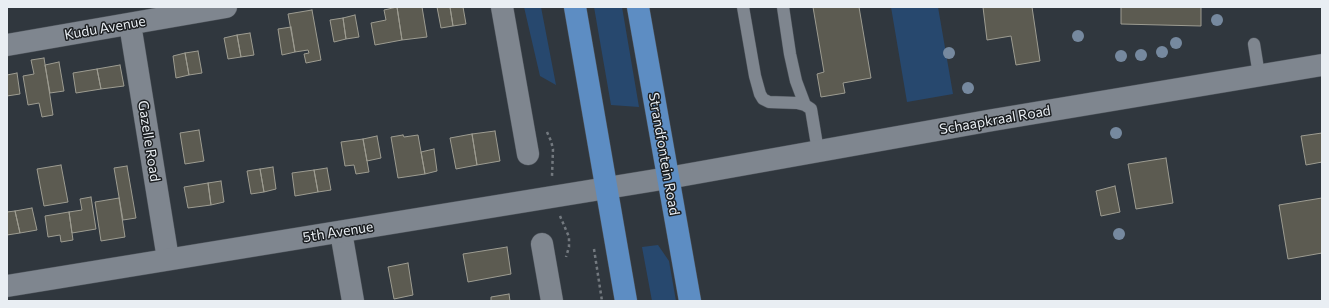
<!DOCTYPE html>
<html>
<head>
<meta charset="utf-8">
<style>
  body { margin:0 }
  #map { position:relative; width:1329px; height:308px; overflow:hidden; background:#30373e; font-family:Commissioner,sans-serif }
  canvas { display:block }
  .frame { position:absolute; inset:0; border:8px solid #e9eef3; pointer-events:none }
</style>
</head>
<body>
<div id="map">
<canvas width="1329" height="308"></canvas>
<div class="frame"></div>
</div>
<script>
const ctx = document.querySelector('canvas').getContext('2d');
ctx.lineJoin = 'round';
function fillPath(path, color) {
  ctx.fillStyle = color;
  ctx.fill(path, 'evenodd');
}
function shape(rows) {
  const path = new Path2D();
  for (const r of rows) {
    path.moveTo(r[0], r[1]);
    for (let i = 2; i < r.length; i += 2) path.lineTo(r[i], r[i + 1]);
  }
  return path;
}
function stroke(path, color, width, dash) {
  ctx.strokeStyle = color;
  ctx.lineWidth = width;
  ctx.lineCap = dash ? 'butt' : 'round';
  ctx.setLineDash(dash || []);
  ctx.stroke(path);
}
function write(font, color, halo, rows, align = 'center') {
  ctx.font = font + ' Commissioner,sans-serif';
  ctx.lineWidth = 3;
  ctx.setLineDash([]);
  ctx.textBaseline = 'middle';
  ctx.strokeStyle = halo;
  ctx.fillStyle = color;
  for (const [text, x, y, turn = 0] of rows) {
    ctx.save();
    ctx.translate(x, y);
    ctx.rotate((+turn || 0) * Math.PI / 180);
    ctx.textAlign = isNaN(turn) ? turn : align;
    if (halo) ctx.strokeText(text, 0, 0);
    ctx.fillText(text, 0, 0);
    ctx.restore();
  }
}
const green = shape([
  [524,7,541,7,556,85,540,76],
  [594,7,622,7,639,107,611,105],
  [891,7,938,7,953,94,907,102],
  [658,245,669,261,676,301,652,301,642,247]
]);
const building = shape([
  [397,7,422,7,427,37,402,40,397,7],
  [397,7,402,40,375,45,371,23,386,20,384,10,397,7],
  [437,7,450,7,453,26,441,28,437,7],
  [450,7,463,7,466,24,453,26,450,7],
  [813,7,859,7,871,78,843,83,845,93,821,97,817,74,824,72,813,7],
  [983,7,1032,7,1040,61,1016,65,1011,36,987,40,983,7],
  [1121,7,1201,7,1201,26,1121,24,1121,7],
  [312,10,321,60,306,63,304,54,309,53,308,50,295,52,288,14,312,10],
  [355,15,359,37,346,39,343,18,355,15],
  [343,18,346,39,334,42,330,20,343,18],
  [291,27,295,52,282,55,278,29,291,27],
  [250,33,254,55,241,57,237,35,250,33],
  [237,35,241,57,228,59,224,38,237,35],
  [198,51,202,73,189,75,185,53,198,51],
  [185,53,189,75,176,78,173,56,185,53],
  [44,58,53,115,42,117,39,103,28,105,23,76,34,74,31,60,44,58],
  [59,62,64,91,50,93,45,65,59,62],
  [120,65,124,86,101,89,97,69,120,65],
  [97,69,101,89,76,93,73,73,97,69],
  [17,73,20,94,7,96,7,75,17,73],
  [199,130,204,161,185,164,180,133,199,130],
  [495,131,500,161,477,165,472,134,495,131],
  [1322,133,1322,162,1306,165,1301,136,1322,133],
  [472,134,477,165,456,169,450,138,472,134],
  [403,135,404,137,418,135,425,174,398,178,391,137,403,135],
  [377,136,381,158,367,161,363,139,377,136],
  [363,139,369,172,356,174,354,165,345,166,341,142,363,139],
  [434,149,437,171,425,174,421,152,434,149],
  [1166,158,1173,203,1136,209,1128,164,1166,158],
  [61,165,68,202,44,206,37,169,61,165],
  [127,166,136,218,123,220,114,168,127,166],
  [273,167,276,189,264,192,260,169,273,167],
  [327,168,331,190,318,192,314,170,327,168],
  [260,169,264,192,251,194,247,171,260,169],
  [314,170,318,192,295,196,292,173,314,170],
  [221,181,224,202,211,205,208,183,221,181],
  [208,183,211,205,188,208,184,187,208,183],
  [1115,186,1120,212,1101,216,1096,191,1115,186],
  [91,197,96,229,72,233,69,212,82,210,80,199,91,197],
  [119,198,125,237,101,241,95,202,119,198],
  [1322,198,1322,253,1288,259,1279,205,1322,198],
  [32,208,37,230,20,233,15,211,32,208],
  [15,211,20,233,7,235,7,212,15,211],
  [69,212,73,240,61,242,60,235,48,237,45,216,69,212],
  [507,247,511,274,468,282,463,254,507,247],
  [408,263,413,295,394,299,388,267,408,263],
  [509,294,510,301,491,301,491,297,509,294]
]);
const path = shape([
  [547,132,551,141,553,149,552,176],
  [560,216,569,237,569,247,566,257],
  [594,249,602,301]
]);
const service = shape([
  [743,7,755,76,760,94,763,99,769,102,797,103,805,105,811,109,818,151],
  [783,7,790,54,796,81,805,105],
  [1254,44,1259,75]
]);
const minor = shape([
  [502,7,528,154],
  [130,24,168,259],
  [7,45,226,7],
  [668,178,993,120,1322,65],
  [341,232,353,301],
  [542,244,552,301]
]);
const secondary = shape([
  [7,286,668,178]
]);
const primary = shape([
  [575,7,626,301],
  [638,7,690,301]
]);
const trees = [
  [1217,20],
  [1078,36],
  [1176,43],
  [1162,52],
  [949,53],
  [1141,55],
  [1121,56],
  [968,88],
  [1116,133],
  [1119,234]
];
const streetNames = [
  ["Kudu Avenue",105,28,-10],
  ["Schaapkraal Road",995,120,-10],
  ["Gazelle Road",149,141,81],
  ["Strandfontein Road",664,154,80],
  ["5th Avenue",338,232,-9]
];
fillPath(green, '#27486e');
fillPath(building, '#5c5b51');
stroke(building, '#9d9c91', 1);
stroke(service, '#4e545b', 13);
stroke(minor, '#4e545b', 23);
stroke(secondary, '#4e545b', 23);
stroke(primary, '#4e545b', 23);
stroke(path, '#73797f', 2.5, [3, 3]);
stroke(service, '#7f868f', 12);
stroke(minor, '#7f868f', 22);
stroke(secondary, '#7f868f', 22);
stroke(primary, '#5d8dc3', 22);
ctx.fillStyle = '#76899f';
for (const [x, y] of trees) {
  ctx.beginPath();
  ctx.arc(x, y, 6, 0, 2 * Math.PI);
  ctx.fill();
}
write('14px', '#e9eef3', '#1b1e21', streetNames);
</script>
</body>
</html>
